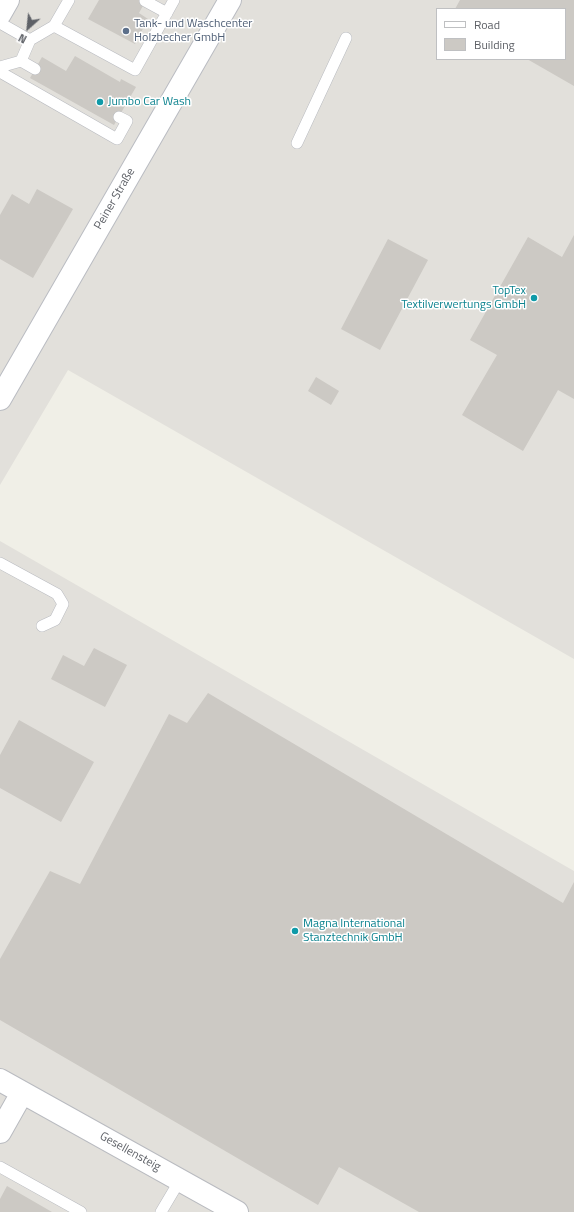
<!DOCTYPE html>
<html>
<head>
<meta charset="utf-8">
<style>
  body { margin:0 }
  #map { position:relative; width:574px; height:1212px; overflow:hidden; background:#f0efe7; font-family:"Titillium Web",sans-serif }
  canvas { display:block }
  .legend { position:absolute; left:436px; top:8px; width:130px; height:52px; box-sizing:border-box; background:#fff; border:1px solid #bfc0c2; margin:0; padding:5px 7px; list-style:none; font-size:12px; color:#5e6167 }
  .legend li { display:flex; align-items:center; gap:8px; height:20px }
  .legend b { width:20px; border:1px solid #bfc0c2 }
  .north { position:absolute; left:8px; top:8px; width:40px; height:40px; -webkit-text-stroke:3px #fff; paint-order:stroke; rotate:207deg; font-size:11px; font-weight:700; line-height:16px; text-align:center; color:#5e6167 }
  .north::after { content:''; display:block; margin:auto; width:14px; height:18px; background:#5e6167; clip-path:polygon(50% 0,100% 100%,50% 72%,0 100%) }
</style>
</head>
<body>
<div id="map">
<canvas width="574" height="1212"></canvas>
<ul class="legend">
<li><b style="height:5px;background:#fff"></b>Road</li>
<li><b style="height:11px;background:#ccc9c4"></b>Building</li>
</ul>
<div class="north">N</div>
</div>
<script>
const ctx = document.querySelector('canvas').getContext('2d');
ctx.lineJoin = 'round';
function fillPath(path, color) {
  ctx.fillStyle = color;
  ctx.fill(path, 'evenodd');
}
function shape(rows) {
  const path = new Path2D();
  for (const r of rows) {
    path.moveTo(r[0], r[1]);
    for (let i = 2; i < r.length; i += 2) path.lineTo(r[i], r[i + 1]);
  }
  return path;
}
function stroke(path, color, width, dash) {
  ctx.strokeStyle = color;
  ctx.lineWidth = width;
  ctx.lineCap = dash ? 'butt' : 'round';
  ctx.setLineDash(dash || []);
  ctx.stroke(path);
}
function write(font, color, halo, rows, align = 'center') {
  ctx.font = font + ' "Titillium Web",sans-serif';
  ctx.lineWidth = 3;
  ctx.setLineDash([]);
  ctx.textBaseline = 'middle';
  ctx.strokeStyle = halo;
  ctx.fillStyle = color;
  for (const [text, x, y, turn = 0] of rows) {
    ctx.save();
    ctx.translate(x, y);
    ctx.rotate((+turn || 0) * Math.PI / 180);
    ctx.textAlign = isNaN(turn) ? turn : align;
    if (halo) ctx.strokeText(text, 0, 0);
    ctx.fillText(text, 0, 0);
    ctx.restore();
  }
}
const industrial = shape([
  [0,0,574,0,574,659,68,370,0,485],
  [437,9,565,9,565,59,437,59],
  [0,541,574,871,574,1212,0,1212]
]);
const building = shape([
  [99,0,146,0,139,13,148,19,135,44,88,19],
  [460,0,574,0,574,86,527,59,565,59,565,9,455,9],
  [75,56,120,82,121,79,136,87,114,125,30,78,42,57,66,71],
  [37,189,73,209,33,278,0,259,0,215,12,194,29,204],
  [574,235,574,399,558,390,523,451,462,415,497,355,470,340,528,237,562,257],
  [388,239,428,260,380,350,341,329],
  [316,377,339,391,331,405,308,391],
  [94,648,127,665,105,707,51,679,63,655,84,666],
  [208,693,563,903,574,882,574,1212,419,1212,339,1167,318,1205,0,1020,0,959,50,871,80,884,169,714,187,723],
  [19,720,94,762,61,822,0,788,0,755],
  [7,1186,52,1212,0,1212,0,1199]
]);
const lane = shape([
  [145,1,167,13],
  [0,23,30,40,54,26,135,70,174,0],
  [54,26,69,0],
  [21,61,35,69],
  [0,67,21,61,30,40],
  [0,72,117,139,127,121,119,117],
  [297,143,346,38],
  [0,563,57,594,63,604,55,620,42,626],
  [0,1167,81,1212],
  [161,1212,180,1180]
]);
const street = shape([
  [0,14,8,0],
  [0,1080,237,1212],
  [0,1132,22,1093]
]);
const secondary = shape([
  [0,399,230,0]
]);
const markers = [
  [126,31,4,"#5c6f8a"],
  [100,102,4,"#0f9aa8"],
  [534,298,4,"#0f9aa8"],
  [295,931,4,"#0f9aa8"]
];
const serviceNames = [
  ["Tank- und Waschcenter",134,24],
  ["Holzbecher GmbH",134,38]
];
const cultureNames = [
  ["Jumbo Car Wash",108,102],
  ["TopTex",526,291,"right"],
  ["Textilverwertungs GmbH",526,305,"right"],
  ["Magna International",303,924],
  ["Stanztechnik GmbH",303,938]
];
const streetNames = [
  ["Peiner Straße",115,199,-60],
  ["Gesellensteig",130,1152,29]
];
fillPath(industrial, '#e2e0db');
fillPath(building, '#ccc9c4');
stroke(lane, '#b9bbc0', 12);
stroke(street, '#b9bbc0', 24);
stroke(secondary, '#babcc2', 24);
stroke(lane, '#fff', 11);
stroke(street, '#fff', 22);
stroke(secondary, '#fff', 22);
for (const [x, y, r, color] of markers) {
  const dot = new Path2D();
  dot.arc(x, y, r, 0, 2 * Math.PI);
  ctx.fillStyle = color;
  ctx.fill(dot);
  stroke(dot, '#fff', 1.5);
}
write('12px', '#4e5e75', '#fff', serviceNames, 'left');
write('12px', '#0d838f', '#fff', cultureNames, 'left');
write('12px', '#5e6167', '#fff', streetNames);
</script>
</body>
</html>
